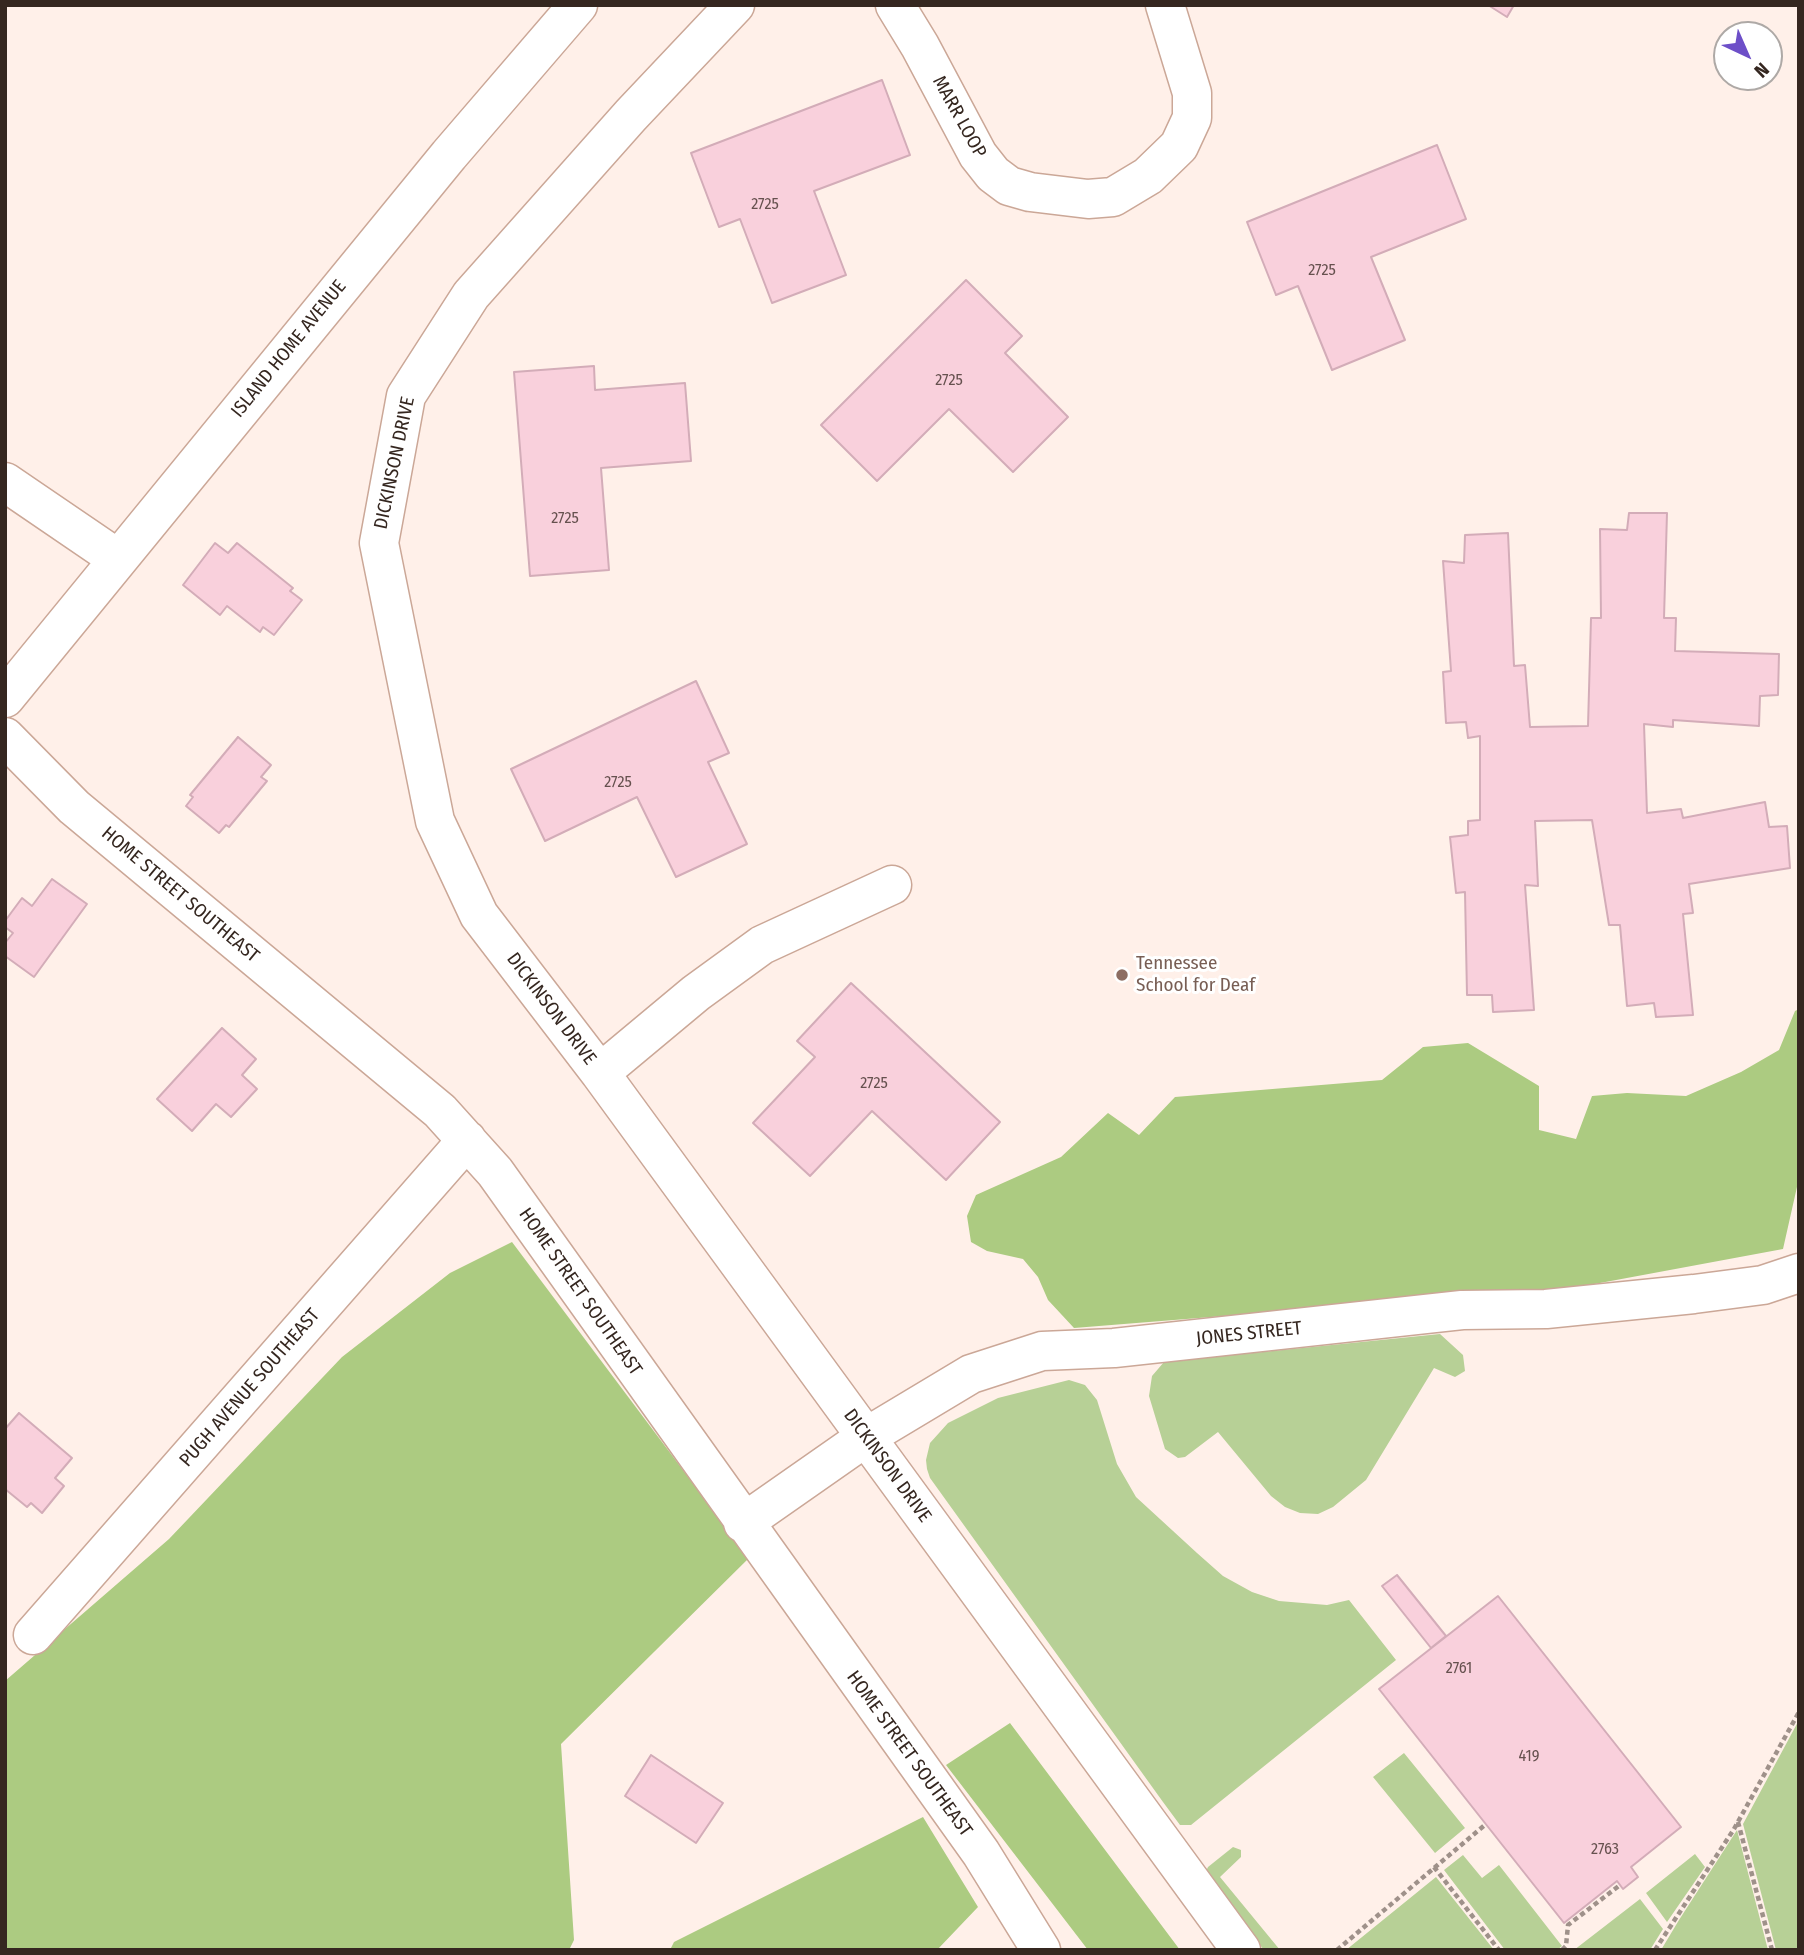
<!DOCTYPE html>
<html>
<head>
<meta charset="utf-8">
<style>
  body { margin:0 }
  #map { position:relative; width:1804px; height:1955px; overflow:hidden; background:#fff0e9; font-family:"Fira Sans Condensed",sans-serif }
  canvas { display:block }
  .frame { position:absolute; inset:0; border:7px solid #352720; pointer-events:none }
  .north { position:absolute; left:1713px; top:21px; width:70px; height:70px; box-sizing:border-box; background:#fff; border:2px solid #aea9a6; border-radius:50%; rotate:136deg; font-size:19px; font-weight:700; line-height:28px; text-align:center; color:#352720 }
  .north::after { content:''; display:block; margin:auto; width:24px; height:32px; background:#6d4fc8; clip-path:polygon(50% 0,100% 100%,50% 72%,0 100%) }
</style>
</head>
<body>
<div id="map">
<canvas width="1804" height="1955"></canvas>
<div class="frame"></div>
<div class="north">N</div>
</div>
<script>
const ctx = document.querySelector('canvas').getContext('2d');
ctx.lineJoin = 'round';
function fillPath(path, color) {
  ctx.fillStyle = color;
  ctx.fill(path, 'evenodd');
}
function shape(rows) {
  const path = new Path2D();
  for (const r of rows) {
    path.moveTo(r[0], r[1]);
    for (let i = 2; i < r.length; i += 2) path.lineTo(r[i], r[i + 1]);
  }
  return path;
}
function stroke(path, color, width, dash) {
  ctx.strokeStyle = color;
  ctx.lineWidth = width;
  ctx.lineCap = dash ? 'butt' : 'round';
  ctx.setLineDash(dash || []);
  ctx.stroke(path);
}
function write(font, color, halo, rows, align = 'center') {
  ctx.font = font + ' "Fira Sans Condensed",sans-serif';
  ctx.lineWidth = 6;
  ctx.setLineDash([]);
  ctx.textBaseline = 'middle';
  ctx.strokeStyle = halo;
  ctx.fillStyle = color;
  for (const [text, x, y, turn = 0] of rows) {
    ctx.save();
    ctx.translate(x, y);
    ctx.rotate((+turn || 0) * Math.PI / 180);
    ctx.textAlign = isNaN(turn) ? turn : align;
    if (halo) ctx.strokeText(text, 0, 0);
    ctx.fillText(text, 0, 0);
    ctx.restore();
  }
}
const green = shape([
  [1440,1334,1463,1355,1465,1371,1455,1377,1434,1368,1366,1480,1333,1507,1318,1514,1300,1513,1285,1507,1271,1496,1218,1432,1185,1457,1178,1458,1165,1449,1149,1396,1152,1376,1164,1362],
  [1069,1380,1085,1385,1097,1400,1117,1464,1136,1497,1197,1553,1223,1576,1252,1592,1279,1601,1327,1605,1349,1600,1396,1660,1191,1825,1180,1825,1163,1802,930,1478,927,1469,926,1460,930,1443,948,1423,998,1398],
  [1799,1720,1799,1950,1776,1950,1743,1824],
  [1404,1753,1465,1828,1435,1853,1373,1777],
  [1737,1830,1768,1950,1661,1950,1679,1920],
  [1233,1847,1241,1850,1241,1857,1220,1877,1280,1950,1264,1950,1211,1884,1206,1871,1208,1867],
  [1695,1854,1705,1867,1667,1922,1646,1893],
  [1463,1855,1482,1878,1499,1865,1562,1946,1557,1950,1505,1950,1444,1870],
  [1436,1877,1494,1950,1346,1950],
  [1640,1899,1663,1929,1650,1950,1574,1950]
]);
const forest = shape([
  [1799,1009,1799,1178,1783,1249,1573,1288,1074,1328,1048,1300,1038,1277,1023,1259,987,1251,971,1242,967,1216,976,1195,1061,1157,1108,1113,1139,1135,1175,1097,1382,1080,1423,1047,1468,1043,1539,1086,1539,1130,1576,1139,1592,1096,1627,1093,1686,1096,1741,1072,1779,1050,1795,1011],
  [512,1242,749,1558,561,1744,574,1940,569,1950,5,1950,5,1681,169,1539,342,1357,450,1273],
  [1010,1723,1180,1950,1088,1950,946,1765],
  [923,1817,978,1907,937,1950,670,1950,674,1942]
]);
const building = shape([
  [1488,5,1514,5,1507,17,1488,5],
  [882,80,910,155,814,191,846,275,772,303,740,219,719,227,691,153,882,80],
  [1437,145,1466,219,1371,257,1405,340,1332,370,1298,286,1276,295,1247,222,1437,145],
  [966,280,1022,336,1005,353,1068,417,1013,472,949,409,877,481,821,425,966,280],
  [594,366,595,390,685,383,691,461,601,468,609,570,530,576,514,372,594,366],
  [1629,513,1667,513,1664,618,1676,618,1675,651,1779,654,1778,695,1760,696,1759,726,1673,720,1673,727,1644,724,1647,813,1681,809,1683,818,1765,802,1769,827,1787,826,1790,868,1689,884,1693,913,1683,914,1693,1015,1656,1017,1654,1003,1627,1006,1620,925,1609,925,1592,820,1535,821,1538,886,1525,885,1534,1010,1493,1012,1492,995,1467,995,1465,892,1456,893,1450,837,1468,835,1468,821,1480,820,1480,736,1468,738,1466,722,1446,723,1443,672,1451,671,1443,561,1464,563,1465,535,1508,533,1514,666,1525,665,1530,727,1588,726,1591,618,1601,618,1600,529,1627,530,1629,513],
  [215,543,228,553,237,543,293,588,290,591,302,600,274,635,263,627,260,632,227,606,220,615,183,585,215,543],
  [696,681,729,753,708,762,747,844,676,877,637,797,545,841,511,769,696,681],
  [238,737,271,765,261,777,267,781,229,827,226,825,219,833,186,806,193,797,190,795,238,737],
  [52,879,87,904,34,977,5,956,5,943,13,933,5,927,5,921,22,898,32,906,52,879],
  [851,983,1000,1122,946,1180,872,1111,810,1176,753,1123,815,1057,797,1041,851,983],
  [222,1028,256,1059,242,1075,257,1089,231,1117,216,1104,192,1131,157,1099,222,1028],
  [19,1413,72,1458,55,1478,64,1486,42,1513,31,1503,27,1507,5,1489,5,1429,19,1413],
  [1397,1575,1446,1636,1431,1648,1382,1586,1397,1575],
  [1498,1596,1681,1827,1631,1867,1638,1877,1623,1889,1617,1881,1564,1923,1379,1689,1498,1596],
  [651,1755,723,1803,696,1843,625,1796,651,1755]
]);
const path = shape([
  [1738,1822,1772,1950],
  [1434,1867,1499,1950],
  [1337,1950,1486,1824],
  [1562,1950,1566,1946,1568,1925,1620,1885],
  [1655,1950,1734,1829,1799,1712]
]);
const minor = shape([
  [735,5,631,115,471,295,406,396,379,543,435,821,479,915,600,1073,1241,1950],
  [895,5,920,46,978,155,993,174,1009,186,1030,192,1088,199,1113,197,1148,176,1179,146,1192,118,1192,93,1165,5],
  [5,482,118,559],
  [5,698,449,155,578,5],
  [5,737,74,807,440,1111,495,1172,981,1853,1041,1950],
  [600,1073,696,993,762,945,892,885],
  [743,1523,866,1437,971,1374,1042,1351,1114,1348,1462,1310,1546,1309,1694,1294,1763,1285,1799,1273],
  [33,1635,467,1140]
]);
const markers = [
  [1122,975,7,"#8d6e63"]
];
const numberNames = [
  ["2725",765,205],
  ["2725",1322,271],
  ["2725",949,381],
  ["2725",565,519],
  ["2725",618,783],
  ["2725",874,1084],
  ["2761",1459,1669],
  ["419",1529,1757],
  ["2763",1605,1850]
];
const streetNames = [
  ["MARR LOOP",959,117,61],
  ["ISLAND HOME AVENUE",289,349,-51],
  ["DICKINSON DRIVE",395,463,-78],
  ["HOME STREET SOUTHEAST",180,895,40],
  ["DICKINSON DRIVE",551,1009,53],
  ["HOME STREET SOUTHEAST",580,1292,55],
  ["JONES STREET",1249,1334,-6],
  ["PUGH AVENUE SOUTHEAST",250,1388,-49],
  ["DICKINSON DRIVE",887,1466,54],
  ["HOME STREET SOUTHEAST",909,1754,54]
];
const educationNames = [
  ["Tennessee",1136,964],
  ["School for Deaf",1136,986]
];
fillPath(green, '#b7d096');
fillPath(forest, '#accb81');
fillPath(building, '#f9d0dc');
stroke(building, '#d3acb8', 2);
stroke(minor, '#cba797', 41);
stroke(path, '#9f918a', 4.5, [5, 3.5]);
stroke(minor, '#fff', 38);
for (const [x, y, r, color] of markers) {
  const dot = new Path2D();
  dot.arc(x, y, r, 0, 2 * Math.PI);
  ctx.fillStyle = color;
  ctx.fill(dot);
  stroke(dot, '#fff', 2.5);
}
write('16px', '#66514f', null, numberNames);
write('19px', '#352720', '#fff', streetNames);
write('19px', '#785e54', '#fff', educationNames, 'left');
</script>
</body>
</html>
